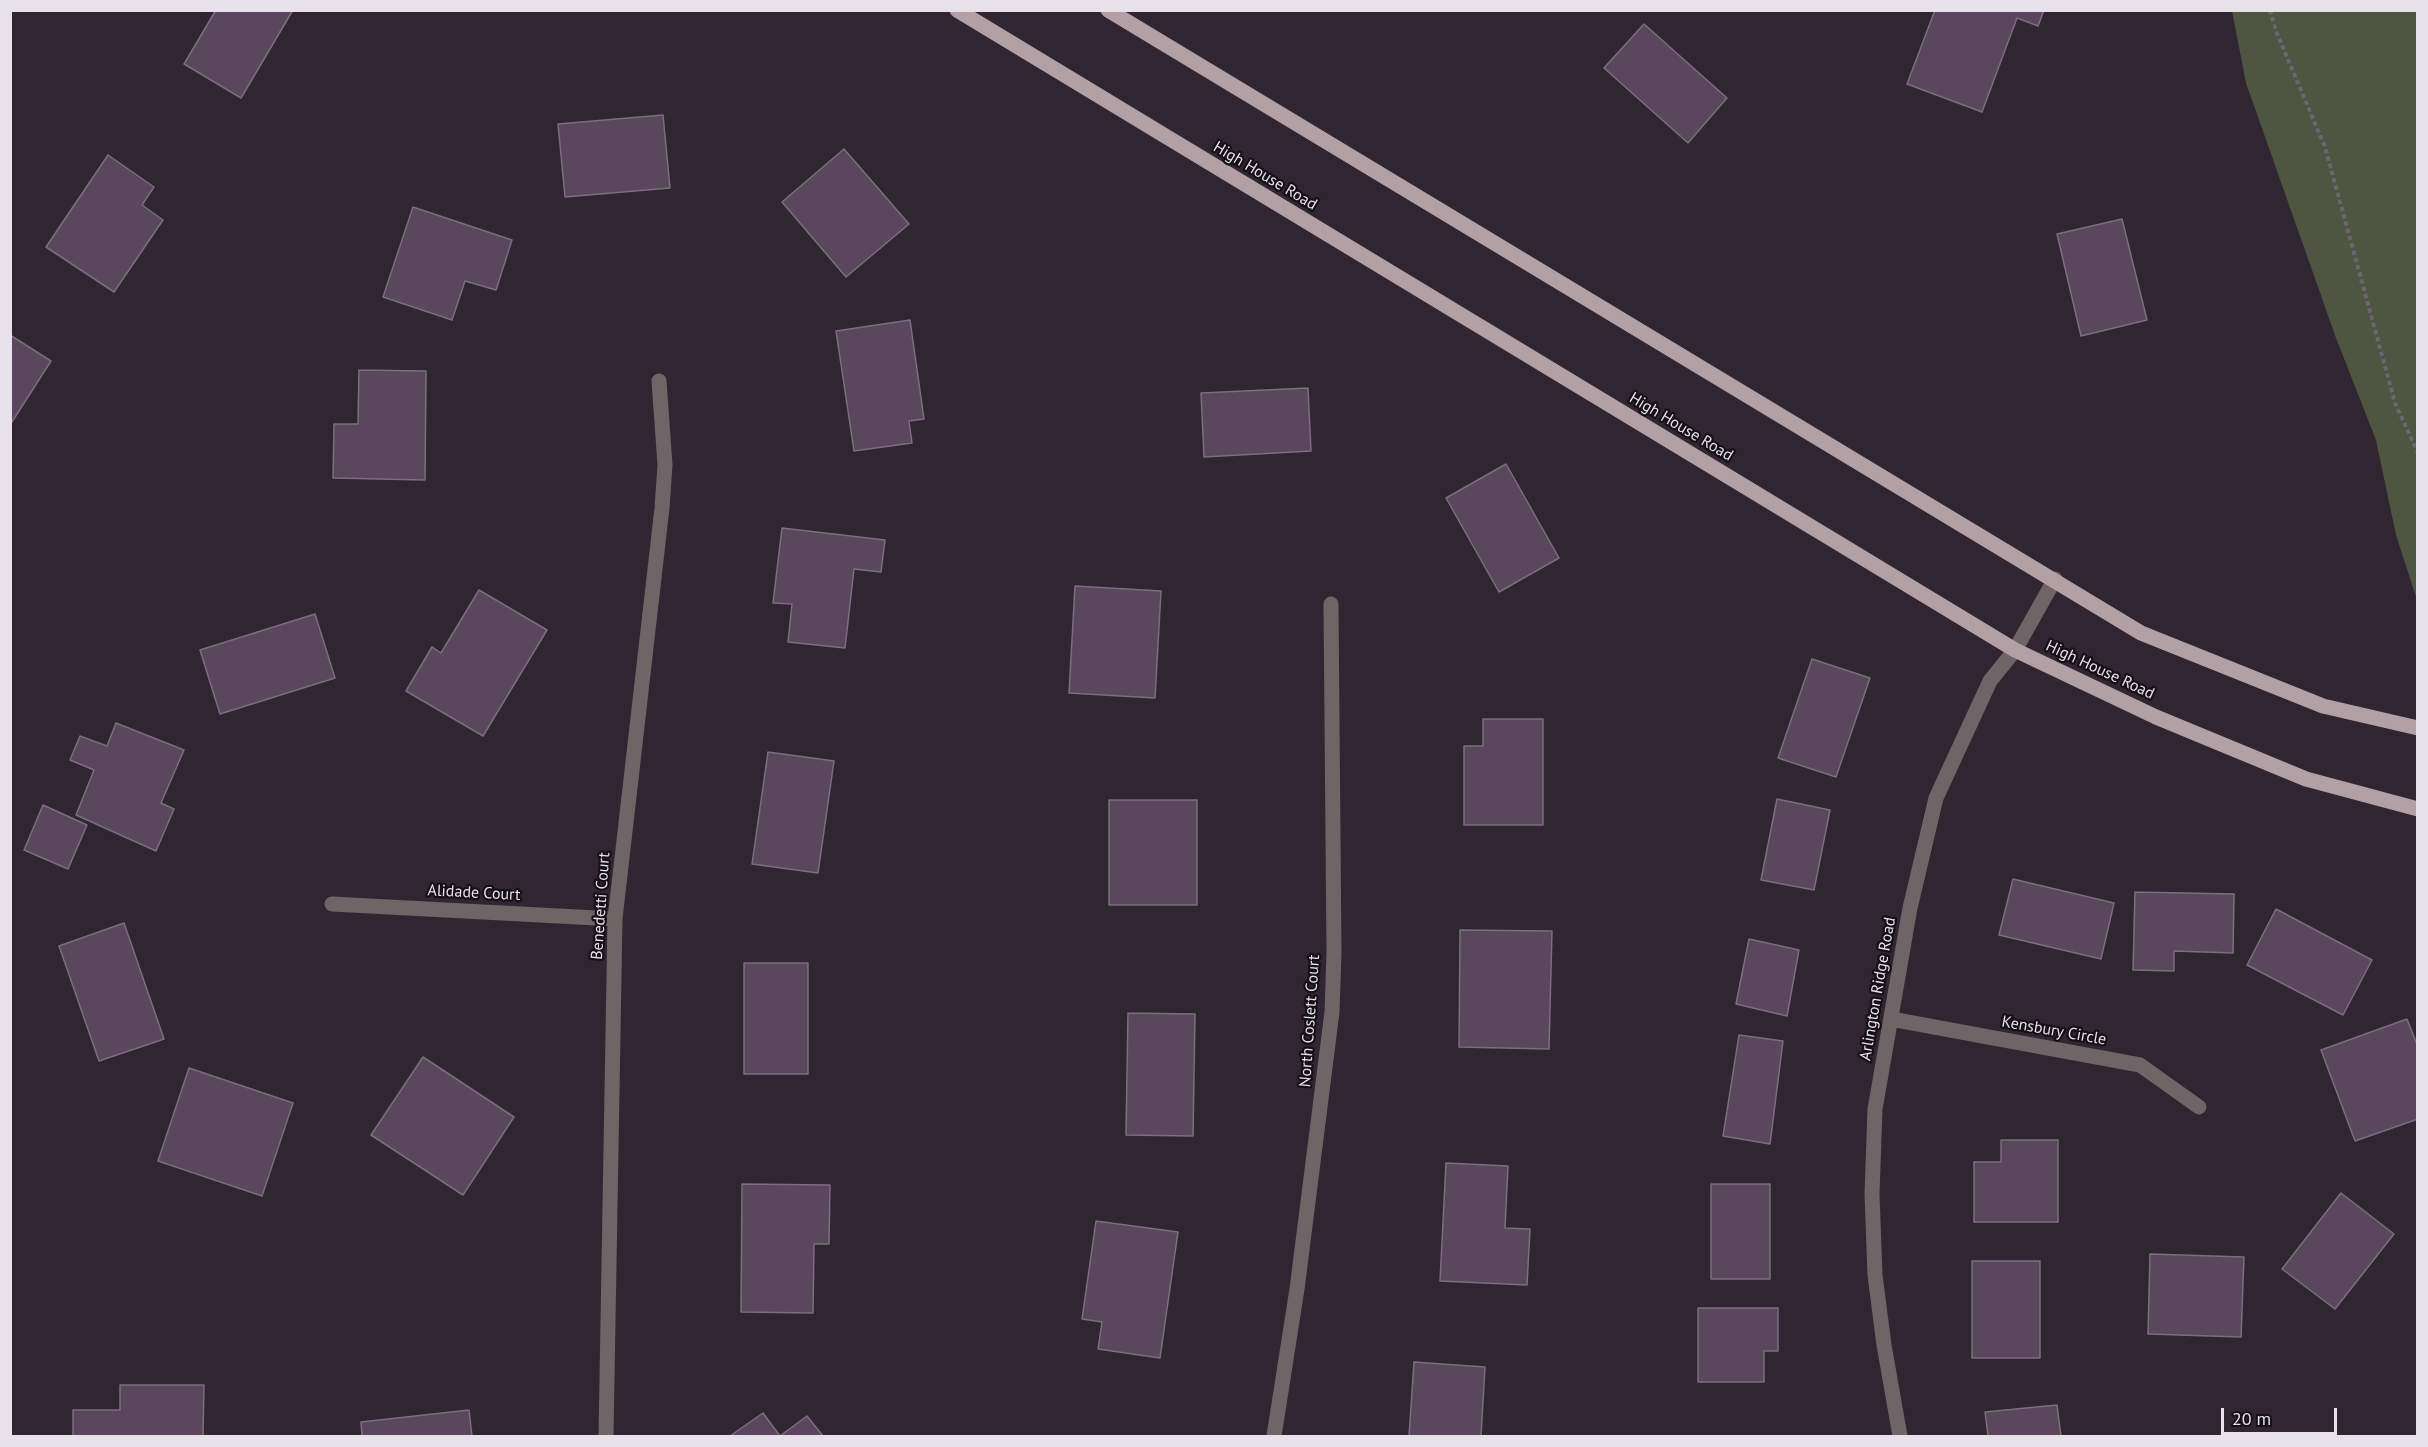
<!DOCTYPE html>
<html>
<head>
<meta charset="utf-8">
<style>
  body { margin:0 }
  #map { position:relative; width:2428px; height:1447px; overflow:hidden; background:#2f2631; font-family:"PT Sans",sans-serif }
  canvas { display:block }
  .frame { position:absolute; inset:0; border:12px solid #e7e1e9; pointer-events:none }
  .scale { position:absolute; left:2221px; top:1408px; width:116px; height:27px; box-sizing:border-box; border:3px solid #e7e1e9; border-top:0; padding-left:8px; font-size:18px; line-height:21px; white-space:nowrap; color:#e7e1e9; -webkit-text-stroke:4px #151016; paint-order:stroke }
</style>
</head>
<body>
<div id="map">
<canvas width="2428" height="1447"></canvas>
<div class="frame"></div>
<div class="scale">20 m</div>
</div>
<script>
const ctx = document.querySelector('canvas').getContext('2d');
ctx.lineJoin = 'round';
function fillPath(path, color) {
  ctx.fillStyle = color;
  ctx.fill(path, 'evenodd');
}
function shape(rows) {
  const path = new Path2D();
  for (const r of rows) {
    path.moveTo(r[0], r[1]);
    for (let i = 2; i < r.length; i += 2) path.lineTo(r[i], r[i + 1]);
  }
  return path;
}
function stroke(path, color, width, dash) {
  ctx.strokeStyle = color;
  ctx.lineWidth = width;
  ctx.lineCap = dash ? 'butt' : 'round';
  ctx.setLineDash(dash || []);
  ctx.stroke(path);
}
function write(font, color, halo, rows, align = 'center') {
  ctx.font = font + ' "PT Sans",sans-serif';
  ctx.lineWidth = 4.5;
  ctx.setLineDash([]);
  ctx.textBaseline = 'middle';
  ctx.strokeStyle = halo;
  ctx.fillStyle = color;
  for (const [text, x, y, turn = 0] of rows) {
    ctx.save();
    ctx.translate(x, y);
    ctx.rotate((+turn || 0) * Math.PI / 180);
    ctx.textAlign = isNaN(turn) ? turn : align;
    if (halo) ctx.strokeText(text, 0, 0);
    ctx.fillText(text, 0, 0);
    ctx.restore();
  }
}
const green = shape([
  [2232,11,2417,11,2417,600,2396,535,2376,440,2336,338,2246,83]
]);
const building = shape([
  [216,10,293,10,241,98,184,64,216,10],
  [1935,10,2044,10,2038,26,2017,18,1982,112,1907,84,1935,10],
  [1644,24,1727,98,1688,143,1604,68,1644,24],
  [663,115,670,188,565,197,558,124,663,115],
  [844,149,909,224,846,277,782,202,844,149],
  [108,155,154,187,142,205,163,220,114,292,46,247,108,155],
  [413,207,512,240,496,290,465,281,452,320,383,297,413,207],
  [2122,219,2147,320,2081,336,2057,234,2122,219],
  [910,320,924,419,909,421,912,443,854,451,836,331,910,320],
  [10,335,51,361,10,425,10,335],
  [359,370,426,371,425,480,333,478,334,424,358,424,359,370],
  [1308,388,1311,451,1204,457,1201,393,1308,388],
  [1506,464,1559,558,1499,592,1446,498,1506,464],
  [782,528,885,540,881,572,854,569,845,648,788,642,792,604,773,603,782,528],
  [1075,586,1161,591,1155,698,1069,693,1075,586],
  [479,590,547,630,483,736,406,691,432,647,441,653,479,590],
  [315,614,335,678,220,714,200,650,315,614],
  [1812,659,1870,678,1836,777,1778,758,1812,659],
  [1483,719,1543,719,1543,825,1464,825,1464,746,1483,746,1483,719],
  [116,723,184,750,161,803,174,809,156,851,76,815,94,770,70,760,80,736,107,746,116,723],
  [768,752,834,761,818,873,752,864,768,752],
  [1777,799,1830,810,1814,890,1761,880,1777,799],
  [1109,800,1197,800,1197,905,1109,905,1109,800],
  [43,805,87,825,68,869,24,850,43,805],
  [2013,879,2114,903,2101,959,1999,935,2013,879],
  [2135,892,2234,894,2233,953,2174,951,2174,971,2133,970,2135,892],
  [2276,909,2372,960,2343,1015,2247,965,2276,909],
  [124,923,164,1039,99,1061,59,946,124,923],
  [1460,930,1552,931,1549,1049,1459,1047,1460,930],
  [1749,939,1799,950,1787,1016,1736,1004,1749,939],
  [744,963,808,963,808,1074,744,1074,744,963],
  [1128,1013,1195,1014,1193,1136,1126,1135,1128,1013],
  [2407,1019,2418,1047,2418,1119,2355,1141,2321,1050,2407,1019],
  [1739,1035,1783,1041,1770,1144,1723,1136,1739,1035],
  [423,1057,514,1117,463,1195,371,1135,423,1057],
  [189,1068,293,1103,262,1196,158,1161,189,1068],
  [2001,1140,2058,1140,2058,1222,1974,1222,1974,1162,2001,1162,2001,1140],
  [1446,1163,1508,1166,1505,1228,1530,1229,1527,1285,1440,1281,1446,1163],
  [742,1184,830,1185,829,1244,814,1244,813,1313,741,1312,742,1184],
  [1711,1184,1770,1184,1770,1279,1711,1279,1711,1184],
  [2341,1193,2394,1234,2335,1309,2282,1269,2341,1193],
  [1096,1221,1178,1232,1160,1358,1098,1349,1102,1322,1082,1319,1096,1221],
  [2150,1254,2244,1257,2241,1337,2148,1334,2150,1254],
  [1972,1261,2040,1261,2040,1358,1972,1358,1972,1261],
  [1698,1308,1778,1308,1778,1351,1764,1351,1764,1382,1698,1382,1698,1308],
  [1414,1362,1485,1367,1481,1436,1409,1436,1414,1362],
  [120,1385,204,1385,203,1436,73,1436,73,1410,120,1410,120,1385],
  [2057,1405,2061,1436,1988,1436,1985,1412,2057,1405],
  [469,1410,472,1436,362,1436,361,1422,469,1410],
  [763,1413,780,1436,807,1416,823,1436,730,1436,763,1413]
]);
const path = shape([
  [2270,10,2276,31,2325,147,2395,403,2418,453]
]);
const minor = shape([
  [332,904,615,919],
  [1891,1019,2140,1065,2199,1107],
  [606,1436,615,919,662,508,665,465,659,381],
  [1274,1436,1297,1289,1332,1012,1334,953,1331,604],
  [1900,1436,1884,1345,1875,1275,1872,1194,1875,1109,1910,908,1936,798,1990,681,2015,650,2055,579]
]);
const major = shape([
  [957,10,2015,650,2156,717,2306,779,2418,809],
  [1108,10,2141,633,2323,706,2418,728]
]);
const streetNames = [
  ["High House Road",1265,176,31],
  ["High House Road",1681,427,31],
  ["High House Road",2100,670,25],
  ["Alidade Court",474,893,3],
  ["Benedetti Court",601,906,-86],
  ["Arlington Ridge Road",1878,989,-80],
  ["North Coslett Court",1310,1021,-86],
  ["Kensbury Circle",2054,1031,10]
];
fillPath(green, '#4e5641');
fillPath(building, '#5a475e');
stroke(building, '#7a6f7c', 1.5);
stroke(path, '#6d656f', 4, [4.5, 3]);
stroke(minor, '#6e6567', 15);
stroke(major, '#b2a0a5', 15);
write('16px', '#e7e1e9', '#151016', streetNames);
</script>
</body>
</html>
